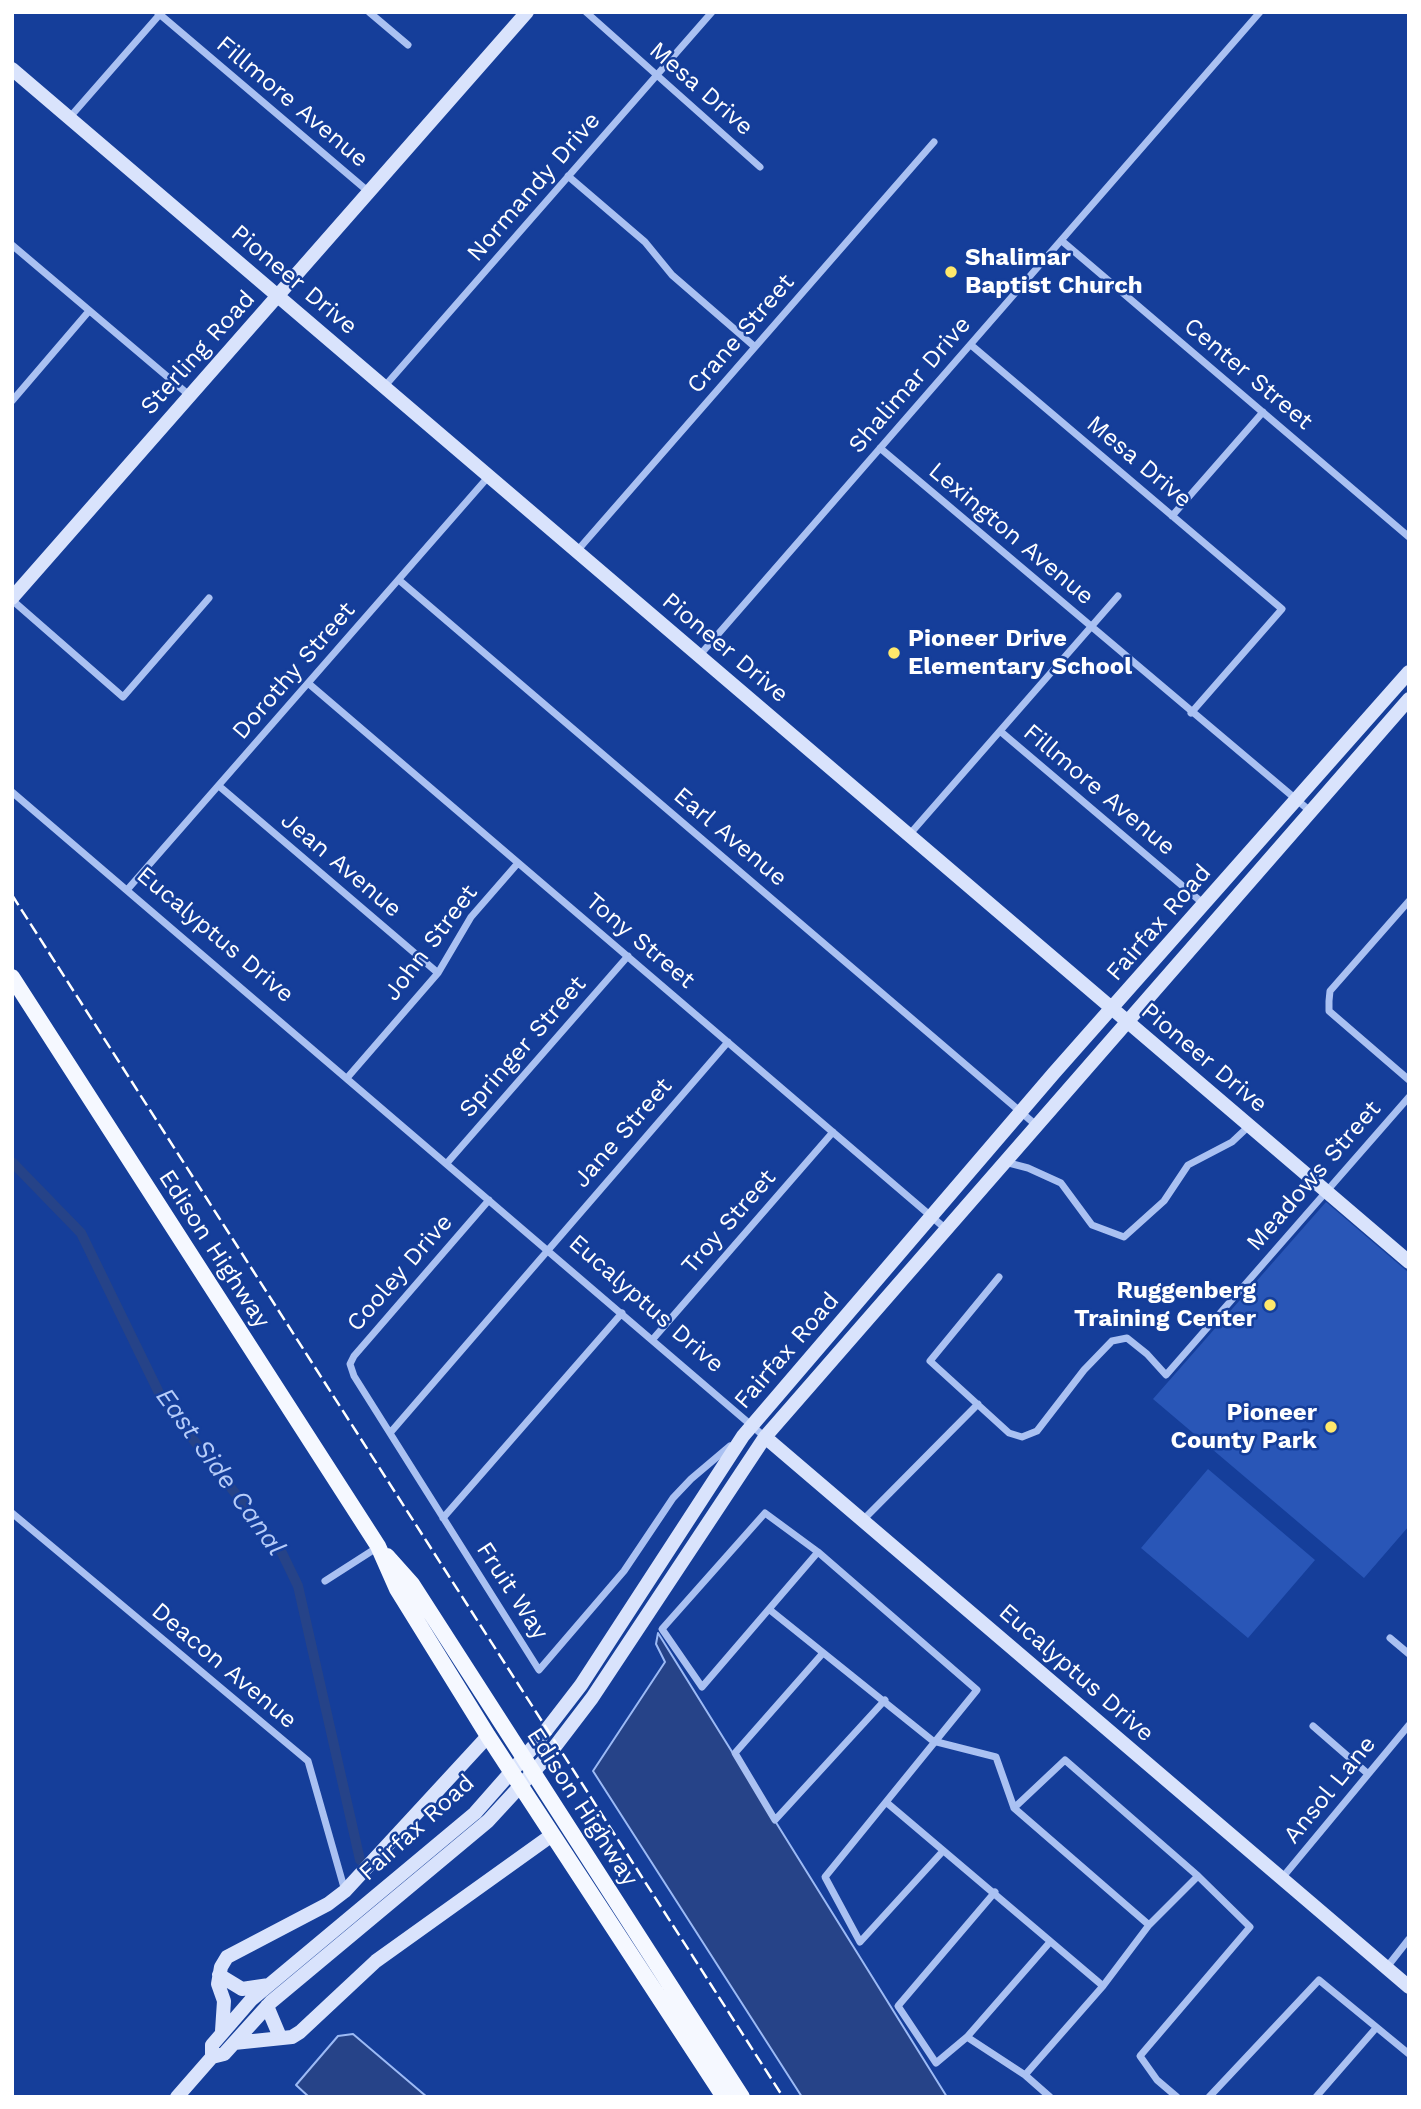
<!DOCTYPE html>
<html>
<head>
<meta charset="utf-8">
<style>
  body { margin:0 }
  #map { position:relative; width:1421px; height:2109px; overflow:hidden; background:#153e9a; font-family:"Work Sans",sans-serif }
  canvas { display:block }
  .frame { position:absolute; inset:0; border:14px solid #fff; pointer-events:none }
</style>
</head>
<body>
<div id="map">
<canvas width="1421" height="2109"></canvas>
<div class="frame"></div>
</div>
<script>
const ctx = document.querySelector('canvas').getContext('2d');
ctx.lineJoin = 'round';
function fillPath(path, color) {
  ctx.fillStyle = color;
  ctx.fill(path, 'evenodd');
}
function shape(rows) {
  const path = new Path2D();
  for (const r of rows) {
    path.moveTo(r[0], r[1]);
    for (let i = 2; i < r.length; i += 2) path.lineTo(r[i], r[i + 1]);
  }
  return path;
}
function stroke(path, color, width, dash) {
  ctx.strokeStyle = color;
  ctx.lineWidth = width;
  ctx.lineCap = dash ? 'butt' : 'round';
  ctx.setLineDash(dash || []);
  ctx.stroke(path);
}
function write(font, color, halo, rows, align = 'center') {
  ctx.font = font + ' "Work Sans",sans-serif';
  ctx.lineWidth = 5;
  ctx.setLineDash([]);
  ctx.textBaseline = 'middle';
  ctx.strokeStyle = halo;
  ctx.fillStyle = color;
  for (const [text, x, y, turn = 0] of rows) {
    ctx.save();
    ctx.translate(x, y);
    ctx.rotate((+turn || 0) * Math.PI / 180);
    ctx.textAlign = isNaN(turn) ? turn : align;
    if (halo) ctx.strokeText(text, 0, 0);
    ctx.fillText(text, 0, 0);
    ctx.restore();
  }
}
const green = shape([
  [1326,1202,1409,1273,1409,1526,1364,1578,1153,1399],
  [1208,1469,1315,1560,1248,1638,1141,1548]
]);
const water = shape([
  [658,1633,947,2097,802,2097,593,1771,665,1662,656,1644,658,1633],
  [353,2034,427,2097,309,2097,296,2085,338,2036,353,2034]
]);
const canal = shape([
  [12,1162,81,1233,163,1401,282,1553,298,1586,360,1860]
]);
const street = shape([
  [157,12,370,193],
  [369,12,408,45],
  [586,12,760,167],
  [70,117,161,13],
  [568,176,645,242,672,275,755,347],
  [1062,241,1409,537],
  [12,245,189,395],
  [971,345,1282,609,1191,713],
  [384,387,712,12],
  [12,401,89,311],
  [880,448,1310,811],
  [1172,516,1263,412],
  [577,551,934,142],
  [399,580,1036,1125],
  [12,600,123,697,209,598],
  [699,656,1260,12],
  [308,683,946,1229],
  [1000,731,1205,905],
  [219,786,438,973],
  [12,792,765,1437],
  [909,835,1118,596],
  [127,890,489,476],
  [1409,901,1330,991,1329,1001,1329,1011,1409,1080],
  [347,1078,438,973,471,917,518,863],
  [1005,1162,1028,1168,1061,1183,1092,1225,1124,1237,1164,1201,1188,1165,1232,1142,1249,1126],
  [447,1163,628,956],
  [489,1200,354,1356,350,1364,354,1376,539,1670,624,1571,673,1498,691,1479,730,1446],
  [999,1277,930,1361,1009,1433,1022,1437,1037,1431,1084,1370,1112,1341,1127,1338,1147,1354,1166,1375,1409,1097],
  [653,1339,833,1132],
  [390,1433,728,1042],
  [12,1513,308,1761,345,1891],
  [443,1518,622,1313],
  [864,1519,978,1404],
  [818,1552,702,1687,662,1629,765,1513,818,1552,977,1690,825,1877,860,1942,943,1851],
  [325,1581,378,1547],
  [770,1610,933,1741,996,1757,1014,1808,1149,1925],
  [1390,1638,1409,1654],
  [823,1653,735,1753,775,1820,885,1700],
  [1313,1726,1367,1773],
  [886,1802,1103,1986],
  [1014,1808,1065,1760,1198,1876,1250,1927,1140,2056,1157,2080,1177,2097],
  [1282,1878,1409,1725],
  [995,1892,898,2006,936,2063,967,2037,1050,1942],
  [1387,1967,1409,1939],
  [967,2037,1025,2075,1103,1986,1149,1925,1198,1876],
  [1025,2075,1050,2097],
  [1209,2097,1319,1980,1409,2054],
  [1316,2097,1376,2028]
]);
const secondary = shape([
  [12,69,1409,1262],
  [12,598,527,12],
  [765,1437,1409,1987],
  [219,1975,242,1989,269,1985],
  [267,2006,280,2037],
  [222,2031,224,2001,218,1984,221,1967,227,1957,328,1904,345,1891,488,1736],
  [234,2043,292,2037,300,2032,376,1961,552,1835],
  [212,2057,212,2045,251,2000,475,1813,534,1746,581,1685,743,1436,1054,1073,1409,672],
  [177,2097,212,2057,224,2054,271,2002,488,1821,547,1757,592,1698,765,1437,1409,699]
]);
const primary = shape([
  [12,977,378,1546,397,1589,488,1736,724,2097],
  [387,1556,412,1584,742,2097]
]);
const rail = shape([
  [12,895,783,2097]
]);
const markers = [
  [951,272,7,"#ffe86b"],
  [894,653,7,"#ffe86b"],
  [1270,1305,7,"#ffe86b"],
  [1331,1427,7,"#ffe86b"]
];
const streetNames = [
  ["Mesa Drive",701,89,41],
  ["Fillmore Avenue",292,102,40],
  ["Normandy Drive",534,187,-49],
  ["Pioneer Drive",294,280,40],
  ["Crane Street",741,334,-49],
  ["Sterling Road",198,353,-48],
  ["Center Street",1248,374,40],
  ["Shalimar Drive",910,385,-49],
  ["Mesa Drive",1139,462,40],
  ["Lexington Avenue",1011,534,40],
  ["Pioneer Drive",725,648,40],
  ["Dorothy Street",294,671,-49],
  ["Fillmore Avenue",1099,790,40],
  ["Earl Avenue",730,837,40],
  ["Jean Avenue",341,865,40],
  ["Fairfax Road",1159,923,-49],
  ["Eucalyptus Drive",215,935,40],
  ["Tony Street",640,941,40],
  ["John Street",431,943,-53],
  ["Springer Street",523,1047,-49],
  ["Pioneer Drive",1204,1058,40],
  ["Jane Street",623,1133,-49],
  ["Meadows Street",1314,1176,-49],
  ["Troy Street",729,1222,-49],
  ["Edison Highway",214,1249,57],
  ["Cooley Drive",400,1273,-49],
  ["Eucalyptus Drive",646,1304,41],
  ["Fairfax Road",787,1351,-49],
  ["Fruit Way",512,1591,57],
  ["Deacon Avenue",224,1666,40],
  ["Eucalyptus Drive",1076,1673,41],
  ["Ansol Lane",1330,1790,-51],
  ["Edison Highway",582,1807,57],
  ["Fairfax Road",417,1828,-42]
];
const poiNames = [
  ["Shalimar",965,258],
  ["Baptist Church",965,286],
  ["Pioneer Drive",908,639],
  ["Elementary School",908,667],
  ["Ruggenberg",1256,1291,"right"],
  ["Training Center",1256,1319,"right"],
  ["Pioneer",1317,1413,"right"],
  ["County Park",1317,1441,"right"]
];
const waterNames = [
  ["East Side Canal",220,1472,54]
];
fillPath(green, '#2956b7');
fillPath(water, '#264388');
stroke(water, '#9cbaf5', 2);
stroke(canal, '#264388', 10);
stroke(street, '#aac1f2', 7);
stroke(secondary, '#d9e3fc', 14);
stroke(primary, '#f5f8ff', 16);
stroke(rail, '#fff', 2.5, [12, 5]);
for (const [x, y, r, color] of markers) {
  const dot = new Path2D();
  dot.arc(x, y, r, 0, 2 * Math.PI);
  ctx.fillStyle = color;
  ctx.fill(dot);
  stroke(dot, '#153e9a', 2.5);
}
write('24px', '#fff', '#153e9a', streetNames);
write('bold 24px', '#fff', '#153e9a', poiNames, 'left');
write('italic 26px', '#b6ccf9', '#153e9a', waterNames);
</script>
</body>
</html>
